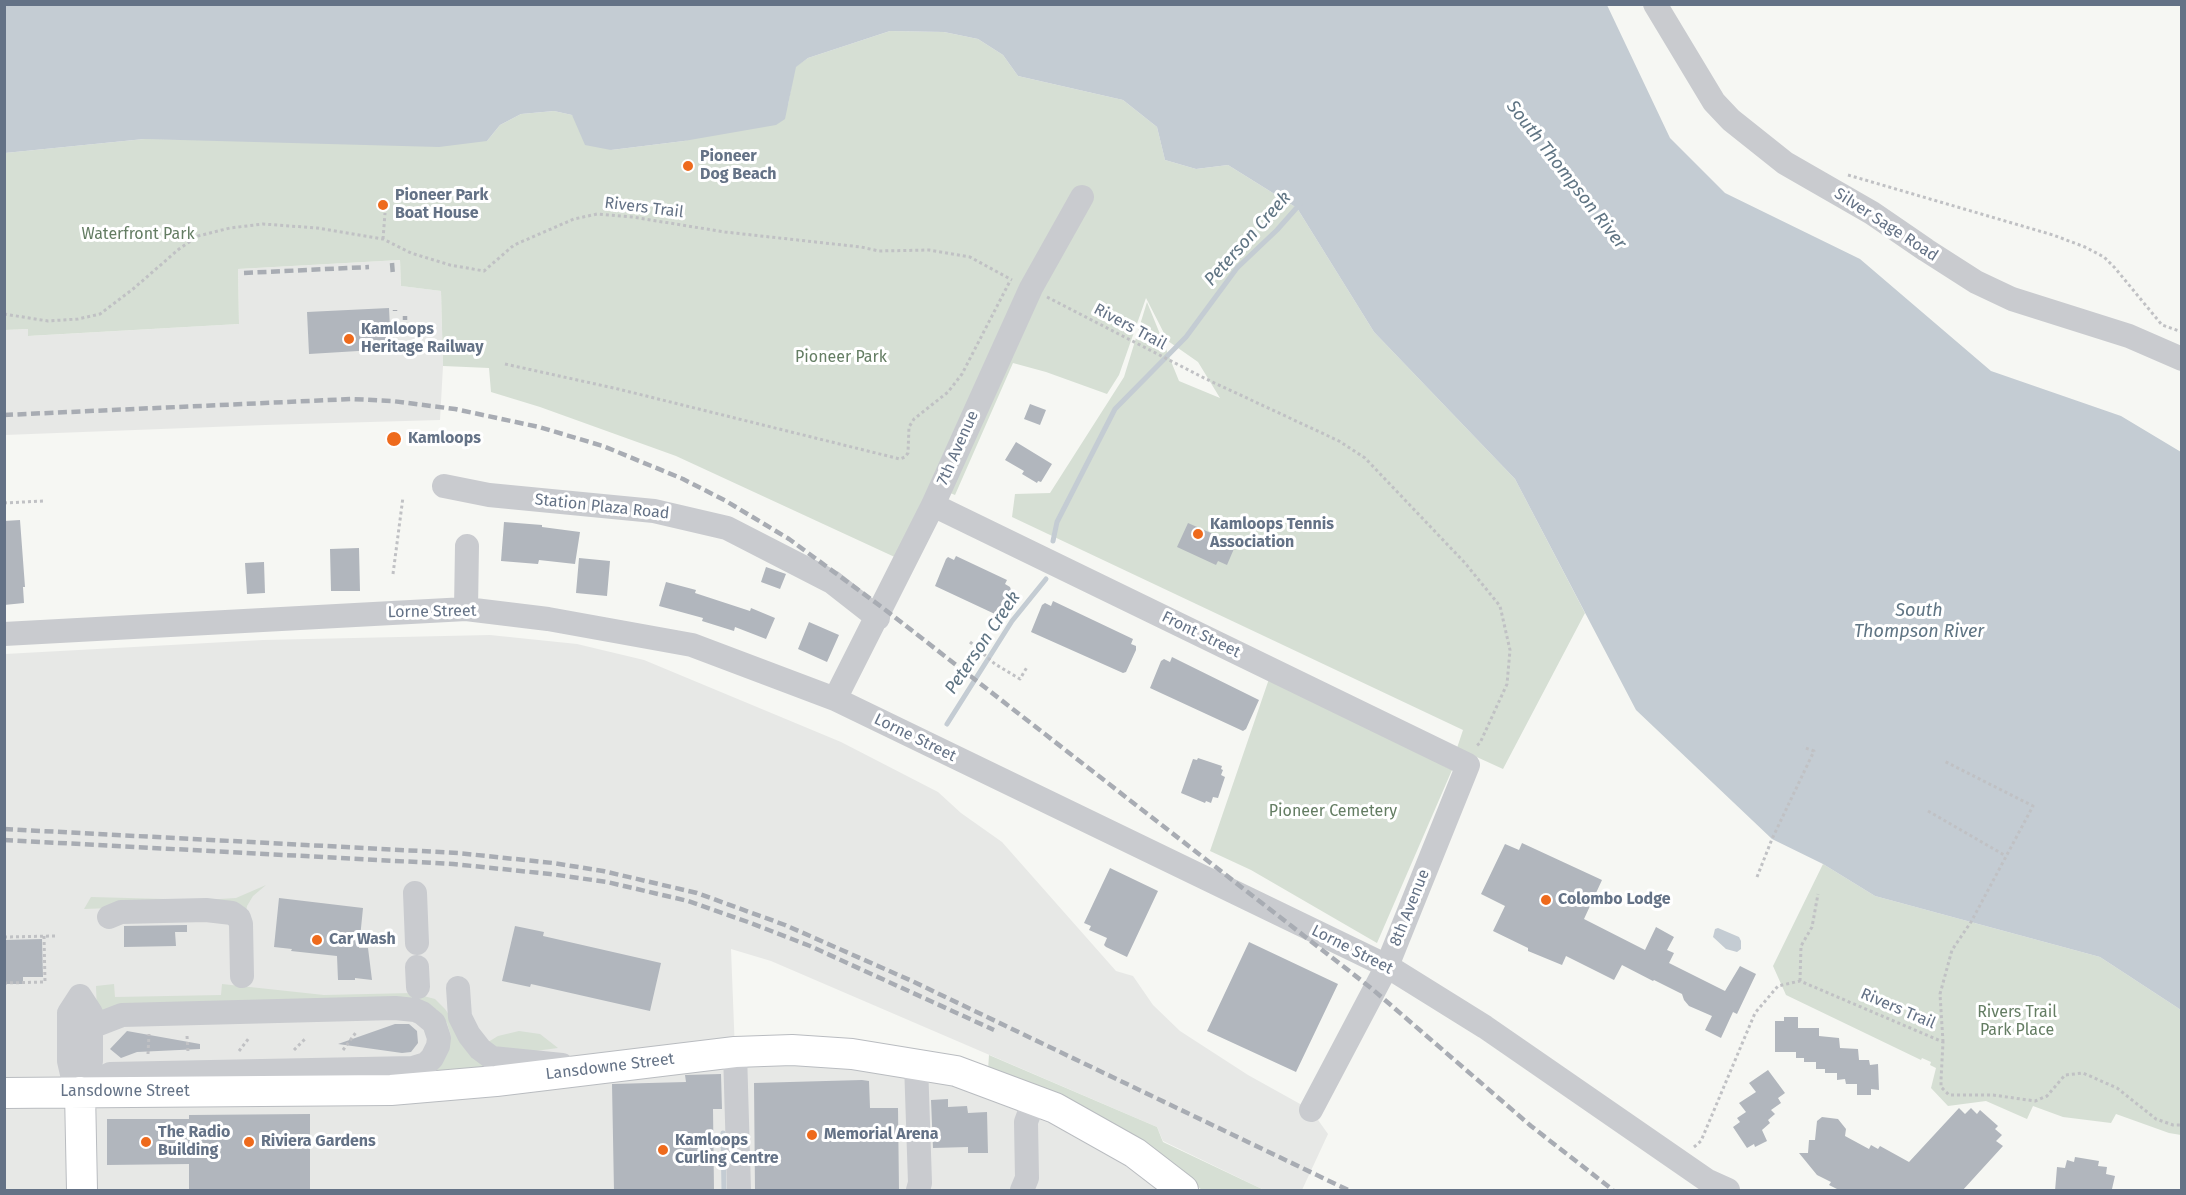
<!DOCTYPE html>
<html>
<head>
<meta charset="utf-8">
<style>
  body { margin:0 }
  #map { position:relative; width:2186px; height:1195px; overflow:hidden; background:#f6f7f3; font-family:"Fira Sans",sans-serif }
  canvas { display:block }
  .frame { position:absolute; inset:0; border:6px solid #647286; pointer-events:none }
</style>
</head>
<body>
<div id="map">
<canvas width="2186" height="1195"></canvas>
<div class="frame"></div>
</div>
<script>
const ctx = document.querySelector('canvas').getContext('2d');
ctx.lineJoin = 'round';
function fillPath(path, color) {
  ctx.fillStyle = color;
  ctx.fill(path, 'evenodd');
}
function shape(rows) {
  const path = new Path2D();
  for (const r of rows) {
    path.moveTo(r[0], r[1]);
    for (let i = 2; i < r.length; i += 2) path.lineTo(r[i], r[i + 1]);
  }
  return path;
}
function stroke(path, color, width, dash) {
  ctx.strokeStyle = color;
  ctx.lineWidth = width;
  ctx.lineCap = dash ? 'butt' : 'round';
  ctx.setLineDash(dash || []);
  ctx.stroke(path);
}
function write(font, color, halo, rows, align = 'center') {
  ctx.font = font + ' "Fira Sans",sans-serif';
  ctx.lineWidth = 6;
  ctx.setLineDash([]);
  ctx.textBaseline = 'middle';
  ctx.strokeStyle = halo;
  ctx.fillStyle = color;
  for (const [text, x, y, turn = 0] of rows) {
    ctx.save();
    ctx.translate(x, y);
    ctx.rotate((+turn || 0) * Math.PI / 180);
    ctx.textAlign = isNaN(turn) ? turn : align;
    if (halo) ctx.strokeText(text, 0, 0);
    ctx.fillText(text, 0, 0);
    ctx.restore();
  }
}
const built = shape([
  [400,260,401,286,441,291,443,366,440,420,265,425,5,435,5,330,28,329,29,336,239,324,238,269],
  [490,635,577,644,644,660,841,742,938,792,961,813,1002,842,1116,971,1133,976,1153,1005,1180,1031,1248,1075,1311,1110,1328,1134,1302,1190,1264,1190,1163,1141,1157,1127,771,961,731,949,735,1052,944,1082,1049,1123,1147,1178,1161,1190,5,1190,5,654,263,640]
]);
const green = shape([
  [890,31,944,32,978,39,1003,55,1018,76,1123,100,1157,127,1165,160,1196,169,1228,165,1297,208,1374,332,1515,479,1585,613,1503,769,1457,748,1463,730,1012,517,1015,494,1050,493,1124,377,1147,302,1179,381,1220,398,1198,362,1168,341,1146,298,1119,375,1107,394,1046,372,1013,363,955,495,934,486,899,559,676,456,540,407,491,392,489,368,443,366,441,291,401,286,400,260,238,269,239,324,28,336,28,329,5,330,5,153,144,139,487,141,500,125,521,114,554,111,572,115,611,150,684,141,788,104,795,67,808,58],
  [1270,676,1452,770,1377,943,1251,870,1210,851],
  [1823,864,1875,896,2100,957,2181,1010,2181,1135,2169,1133,2116,1114,2111,1123,2063,1117,2033,1106,2027,1119,1986,1101,1948,1106,1931,1088,1936,1068,1930,1065,1931,1062,1922,1058,1921,1060,1786,995,1773,966],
  [266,885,253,896,247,906,245,917,111,908,84,909,91,897,203,900,236,898],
  [114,984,115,997,221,995,222,984,324,995,412,993,435,999,445,1009,454,1022,494,1068,439,1075,436,1069,448,1052,451,1036,447,1023,436,1009,97,1013,96,986],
  [519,1031,540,1034,558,1048,512,1054,485,1044,498,1036],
  [989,1055,1157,1127,1163,1142,1264,1190,1202,1190,1187,1178,988,1070]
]);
const water = shape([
  [5,4,1607,5,1670,138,1725,193,1860,259,1991,371,2121,416,2181,452,2181,1010,2100,957,1875,896,1823,864,1772,839,1636,710,1515,479,1374,332,1297,208,1228,165,1196,169,1165,160,1157,127,1123,100,1018,76,1003,55,978,39,944,32,890,31,808,58,796,67,785,119,776,125,684,141,611,150,585,145,572,115,554,111,521,114,500,125,487,141,439,147,144,139,5,153],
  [1718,928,1739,937,1741,941,1741,949,1737,952,1726,949,1713,937,1715,929]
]);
const stream = shape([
  [1053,541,1057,522,1115,409,1186,337,1237,268,1277,230,1300,204],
  [947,724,1012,621,1046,579],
  [723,1133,724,1190]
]);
const building = shape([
  [389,308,391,349,309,354,307,312],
  [1030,404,1046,410,1040,425,1024,419],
  [1016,442,1052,464,1041,482,1038,481,1037,483,1022,474,1024,471,1005,460],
  [20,520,25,587,23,587,24,603,4,605,4,521],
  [504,522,542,525,542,527,580,532,575,564,539,560,538,564,501,561],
  [1188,523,1236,544,1227,565,1218,561,1216,565,1177,547],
  [359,548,360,591,331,591,330,549],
  [956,556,1007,580,1005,584,1010,587,1011,590,1000,613,998,612,997,615,935,586,946,559,948,557,954,560],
  [579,558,610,561,607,596,576,593],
  [264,562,265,593,247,594,245,563],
  [766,567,786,574,780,589,761,582],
  [666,582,696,590,695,593,750,611,751,608,775,618,766,639,735,627,734,631,702,621,703,618,659,606],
  [1053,601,1133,639,1131,644,1136,646,1136,650,1126,672,1123,673,1031,632,1042,605,1045,603,1051,606],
  [809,622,839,635,827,662,798,649],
  [1172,657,1259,700,1246,729,1243,731,1150,688,1161,661,1164,659,1170,662],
  [1198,758,1222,766,1221,769,1223,770,1221,775,1225,777,1218,798,1213,797,1211,803,1206,801,1205,803,1181,793,1193,759,1197,760],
  [1522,843,1602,880,1584,919,1645,950,1656,927,1674,937,1667,950,1674,953,1669,963,1725,991,1740,966,1756,974,1737,1014,1733,1012,1721,1038,1705,1030,1712,1016,1689,1006,1684,1000,1682,994,1654,980,1653,981,1622,965,1614,980,1566,956,1562,965,1528,951,1528,948,1493,931,1505,906,1481,894,1505,844,1519,850],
  [1110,868,1158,891,1127,957,1106,947,1104,945,1107,938,1089,930,1091,926,1084,923],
  [279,898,363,908,359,948,368,948,372,980,355,978,355,980,338,980,337,956,291,951,292,949,274,947],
  [187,925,187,932,175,932,176,946,124,947,124,926],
  [515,926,544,932,543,936,661,963,650,1011,531,984,530,987,502,981],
  [42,939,43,977,23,977,23,984,4,984,4,940],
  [1249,942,1338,984,1296,1072,1207,1031],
  [1784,1017,1798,1017,1798,1028,1819,1028,1819,1036,1839,1038,1840,1048,1858,1049,1859,1060,1869,1060,1870,1065,1878,1064,1879,1090,1871,1089,1871,1095,1857,1095,1857,1084,1846,1084,1845,1079,1837,1080,1837,1073,1825,1073,1825,1069,1816,1069,1816,1062,1804,1062,1804,1058,1796,1058,1796,1052,1775,1052,1775,1021,1784,1021],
  [395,1024,409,1024,417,1031,418,1043,411,1052,402,1053,338,1044],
  [127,1031,200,1044,200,1049,137,1052,121,1058,110,1049],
  [1768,1070,1785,1093,1778,1098,1781,1103,1771,1110,1775,1114,1768,1120,1770,1123,1762,1130,1767,1141,1755,1147,1754,1144,1747,1148,1733,1127,1740,1122,1737,1118,1746,1112,1739,1103,1756,1092,1749,1083],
  [721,1074,722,1109,713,1109,714,1191,614,1191,612,1084,686,1082,685,1075],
  [862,1080,869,1081,870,1108,898,1108,899,1191,755,1191,754,1083],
  [948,1099,948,1107,967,1106,968,1113,987,1112,988,1153,968,1153,968,1147,933,1148,931,1100],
  [1959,1108,1965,1114,1971,1108,1977,1114,1980,1110,1998,1126,1995,1129,2002,1135,1996,1141,2003,1146,1962,1191,1841,1191,1829,1185,1831,1182,1817,1175,1799,1153,1808,1153,1809,1140,1815,1140,1817,1121,1822,1117,1838,1119,1846,1129,1845,1136,1869,1149,1871,1145,1878,1149,1880,1146,1909,1162],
  [310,1114,310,1191,189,1191,189,1164,107,1165,107,1119,189,1119,189,1115],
  [2075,1157,2099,1161,2098,1166,2107,1167,2106,1174,2115,1176,2112,1189,2110,1191,2055,1191,2057,1167,2065,1168,2067,1160,2074,1162]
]);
const path = shape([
  [1848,175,2053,235,2085,247,2104,257,2115,268,2162,325,2182,332],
  [383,239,385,213],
  [1047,297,1206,379,1339,441,1365,458,1465,563,1500,606,1510,650,1507,684,1480,743,1475,747],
  [4,314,48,321,78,319,100,314,133,289,179,249,198,236,230,228,263,224,317,228,383,239,411,253,450,265,484,271,514,245,574,219,597,214,632,217,725,232,861,247,879,251,929,250,970,257,1012,280],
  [505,364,618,389,900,459,905,457,908,453,909,427,914,419,948,392,962,374,1010,281],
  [4,503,43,501],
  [393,574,403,497],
  [970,642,995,664,1020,679,1027,667],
  [1928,811,2006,856],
  [1757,877,1772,839,1814,751,1803,747],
  [4,937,55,936],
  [1800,981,1801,946,1812,927,1818,894],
  [4,983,45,982,44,936],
  [187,1036,188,1052],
  [1943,1042,1940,994,1952,950,1971,922,2033,806,1944,761],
  [294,1050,306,1038],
  [343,1050,357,1031],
  [239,1051,249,1038],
  [148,1054,149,1034],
  [1694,1147,1701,1141,1755,1013,1778,986,1800,981,1943,1042,1941,1080,1941,1087,1949,1095,1993,1095,2035,1101,2047,1096,2065,1075,2083,1073,2117,1088,2156,1119,2173,1125,2182,1125]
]);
const minor = shape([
  [1655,4,1714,102,1731,120,1785,163,1872,213,1926,250,1976,282,2012,299,2129,336,2182,359],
  [444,486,489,495,654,511,727,528,832,582,878,618],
  [933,505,1468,765,1387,966,1311,1110],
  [466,609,467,546],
  [4,634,466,609,548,619,692,645,835,699,1387,966,1485,1027,1708,1181,1728,1190],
  [835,699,933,505,1031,288,1082,197],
  [415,893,417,943],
  [109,917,121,912,206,910,232,913,239,918,241,924,242,976],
  [417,967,418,987],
  [458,988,460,1017,469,1035,480,1049,492,1058,562,1065],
  [80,996,91,1013,91,1061,80,1092,72,1074,69,1061,69,1013,80,996],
  [735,1052,739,1190],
  [916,1063,920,1183,918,1190],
  [80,1092,110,1074,413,1068,426,1064,432,1058,438,1046,439,1038,434,1023,422,1013,415,1010,395,1008,122,1015,91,1027],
  [1022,1190,1027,1178,1026,1122,1034,1100]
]);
const major = shape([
  [80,1092,82,1190],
  [4,1093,391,1090,496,1081,735,1052,792,1050,852,1054,956,1071,1055,1108,1135,1153,1183,1190]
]);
const rail = shape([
  [392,263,393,276],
  [244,273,369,267],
  [395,310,395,311],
  [405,320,405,316],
  [4,415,351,399,392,401,455,409,539,427,603,446,683,479,726,501,789,539,883,608,1371,988,1531,1126,1613,1190],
  [4,829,458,853,553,863,603,871,697,893,785,925,912,981,1348,1190],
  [4,840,453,864,550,874,607,882,688,901,748,922,810,946,994,1030]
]);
const markers = [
  [688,166,6,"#ee6a1c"],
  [383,205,6,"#ee6a1c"],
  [349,339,6,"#ee6a1c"],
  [394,439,8,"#ee6a1c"],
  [1198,534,6,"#ee6a1c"],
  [1546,900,6,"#ee6a1c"],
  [317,940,6,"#ee6a1c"],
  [812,1135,6,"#ee6a1c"],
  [146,1142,6,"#ee6a1c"],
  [249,1142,6,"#ee6a1c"],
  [663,1150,6,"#ee6a1c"]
];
const poiNames = [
  ["Pioneer",700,157],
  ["Dog Beach",700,175],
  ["Pioneer Park",395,196],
  ["Boat House",395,214],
  ["Kamloops",361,330],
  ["Heritage Railway",361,348],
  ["Kamloops",408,439],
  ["Kamloops Tennis",1210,525],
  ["Association",1210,543],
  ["Colombo Lodge",1558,900],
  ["Car Wash",329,940],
  ["The Radio",158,1133],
  ["Building",158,1151],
  ["Memorial Arena",824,1135],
  ["Kamloops",675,1141],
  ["Curling Centre",675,1159],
  ["Riviera Gardens",261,1142]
];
const streetNames = [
  ["Rivers Trail",644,208,7],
  ["Silver Sage Road",1886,225,33],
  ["Rivers Trail",1130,327,28],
  ["7th Avenue",958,448,-66],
  ["Station Plaza Road",602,507,6],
  ["Lorne Street",432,612,-1],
  ["Front Street",1201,635,26],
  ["Lorne Street",915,738,26],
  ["8th Avenue",1410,908,-68],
  ["Lorne Street",1352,950,27],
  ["Rivers Trail",1898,1009,23],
  ["Lansdowne Street",610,1067,-7],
  ["Lansdowne Street",125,1092]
];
const parkNames = [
  ["Waterfront Park",138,235],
  ["Pioneer Park",841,358],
  ["Pioneer Cemetery",1333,812],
  ["Rivers Trail",2017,1013],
  ["Park Place",2017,1031]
];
const waterNames = [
  ["South Thompson River",1566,175,52],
  ["Peterson Creek",1248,239,-48],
  ["South",1919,611],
  ["Thompson River",1919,632],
  ["Peterson Creek",983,643,-56]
];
fillPath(built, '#e7e8e6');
fillPath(green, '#d6dfd4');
fillPath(water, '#c4ccd3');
stroke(stream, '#c4ccd3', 5);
fillPath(building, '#b1b6bd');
stroke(major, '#b9bcc0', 32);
stroke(path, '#c0c1c4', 3, [3, 3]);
stroke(minor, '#c9cbcf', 24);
stroke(major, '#fff', 30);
stroke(rail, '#a8acb3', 4.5, [9, 4.5]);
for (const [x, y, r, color] of markers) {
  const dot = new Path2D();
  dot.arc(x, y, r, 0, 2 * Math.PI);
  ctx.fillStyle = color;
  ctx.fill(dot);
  stroke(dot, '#fff', 2);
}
write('bold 16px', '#647286', '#fff', poiNames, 'left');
write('16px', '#647286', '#fff', streetNames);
write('16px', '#647d63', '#fff', parkNames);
write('italic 18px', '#5f7483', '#fff', waterNames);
</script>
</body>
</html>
